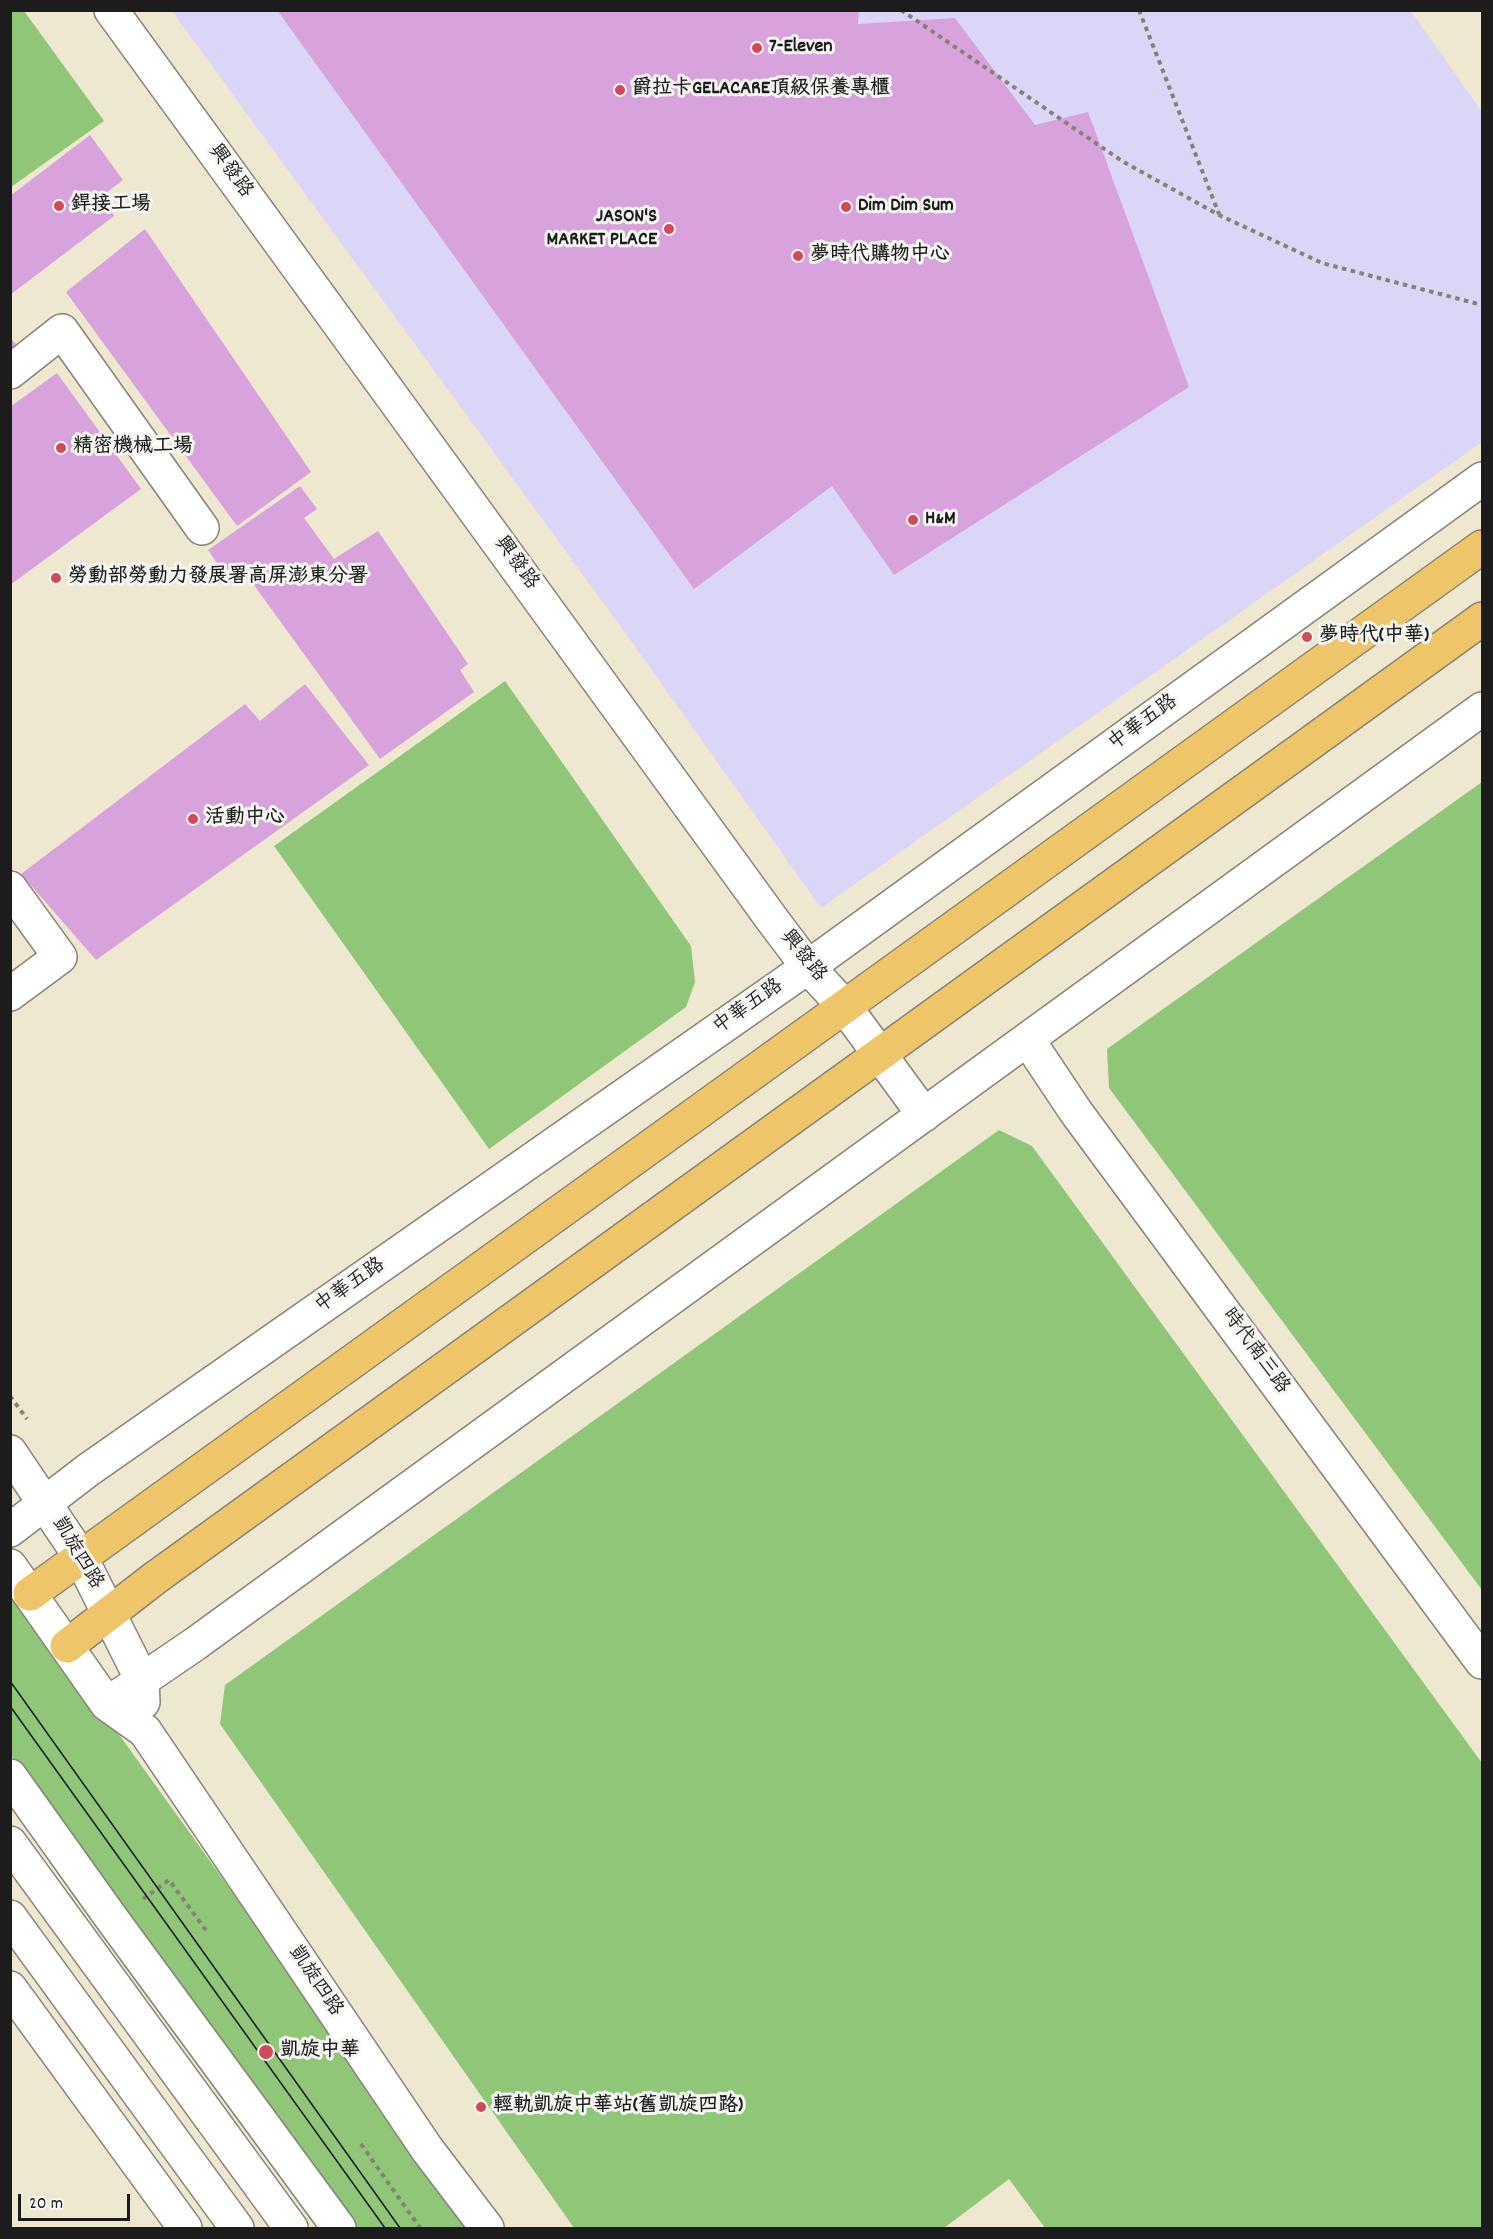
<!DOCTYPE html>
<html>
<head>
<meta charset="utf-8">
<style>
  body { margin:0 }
  #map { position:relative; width:1493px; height:2239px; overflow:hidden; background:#efe8d1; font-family:Dekko,sans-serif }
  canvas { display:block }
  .frame { position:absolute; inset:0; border:12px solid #1c1c1c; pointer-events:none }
  .scale { position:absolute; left:18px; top:2194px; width:112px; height:27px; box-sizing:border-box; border:3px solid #1c1c1c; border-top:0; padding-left:8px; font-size:18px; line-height:21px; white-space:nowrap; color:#1c1c1c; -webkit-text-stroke:4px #f6f6f2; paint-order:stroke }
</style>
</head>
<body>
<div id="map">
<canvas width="1493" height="2239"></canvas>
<div class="frame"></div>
<div class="scale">20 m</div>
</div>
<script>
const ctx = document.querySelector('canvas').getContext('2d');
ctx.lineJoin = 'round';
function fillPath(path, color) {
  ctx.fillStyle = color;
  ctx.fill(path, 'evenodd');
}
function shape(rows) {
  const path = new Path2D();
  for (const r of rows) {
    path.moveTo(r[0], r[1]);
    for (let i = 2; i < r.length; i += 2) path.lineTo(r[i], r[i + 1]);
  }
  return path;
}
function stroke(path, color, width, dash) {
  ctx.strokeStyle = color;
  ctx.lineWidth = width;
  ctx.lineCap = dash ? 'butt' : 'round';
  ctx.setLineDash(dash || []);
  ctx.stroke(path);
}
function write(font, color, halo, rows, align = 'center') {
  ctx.font = font + ' Dekko,"LXGW WenKai TC",sans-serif';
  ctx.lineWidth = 6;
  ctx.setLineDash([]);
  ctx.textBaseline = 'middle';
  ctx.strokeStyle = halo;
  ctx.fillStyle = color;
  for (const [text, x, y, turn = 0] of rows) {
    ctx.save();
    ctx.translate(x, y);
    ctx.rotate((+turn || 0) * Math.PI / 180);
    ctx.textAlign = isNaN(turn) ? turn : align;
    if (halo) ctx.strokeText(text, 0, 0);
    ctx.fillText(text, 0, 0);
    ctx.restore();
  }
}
const built = shape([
  [172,11,1411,11,1482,112,1482,442,821,908,631,641]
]);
const green = shape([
  [11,10,24,11,104,121,11,187],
  [505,681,691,946,695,982,686,1007,489,1149,274,846],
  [1482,782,1482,1590,1109,1088,1107,1049],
  [999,1130,1032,1146,1482,1763,1482,2228,1045,2228,1009,2179,944,2228,574,2228,220,1724,225,1685],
  [10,1583,474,2228,349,2228,11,1755]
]);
const building = shape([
  [277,10,859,10,858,24,955,18,1035,125,1088,112,1189,387,894,575,832,486,694,589],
  [90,135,123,180,102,196,114,216,10,295,10,196],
  [145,229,311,472,237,526,66,292],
  [10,337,21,351,10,359],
  [57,373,141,489,10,585,10,407],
  [300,486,317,509,304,518,334,559,378,531,468,664,460,670,474,692,380,759,238,563,223,572,208,550],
  [305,684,369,765,96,960,21,874,245,704,260,721]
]);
const path = shape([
  [901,10,1122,161,1219,215,1322,263,1482,305],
  [1139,10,1219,214],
  [10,1396,27,1419],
  [143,1899,169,1880,208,1933],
  [361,2144,420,2228]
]);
const minor = shape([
  [111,10,774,922,808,967,845,1007,924,1115],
  [10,372,62,331,202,528],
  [10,888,60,957,10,994],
  [1028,1040,1076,1112,1482,1662],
  [10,1452,80,1556,142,1680,143,1702],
  [10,1530,88,1470,808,967,1482,479],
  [10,1566,107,1704,145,1731,427,2149,487,2228],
  [107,1704,195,1644,1482,709],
  [10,1776,112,1919,339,2228],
  [10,1843,291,2228],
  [10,1917,237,2228],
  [10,1988,185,2228]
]);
const major = shape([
  [30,1594,1482,547],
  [67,1646,155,1578,1482,619]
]);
const tram = shape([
  [10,1681,400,2228],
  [10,1706,385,2228]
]);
const markers = [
  [757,48,6,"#d1495b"],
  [620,90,6,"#d1495b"],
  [59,206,6,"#d1495b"],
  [846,207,6,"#d1495b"],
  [669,229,6,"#d1495b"],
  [798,256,6,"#d1495b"],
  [61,448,6,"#d1495b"],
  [913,520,6,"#d1495b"],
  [56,578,6,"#d1495b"],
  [1307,637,6,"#d1495b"],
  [193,819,6,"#d1495b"],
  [266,2052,8,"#d1495b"],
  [481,2107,6,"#d1495b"]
];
const poiNames = [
  ["7-Eleven",769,48],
  ["爵拉卡GELACARE頂級保養專櫃",632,90],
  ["銲接工場",71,206],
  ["Dim Dim Sum",858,207],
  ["JASON'S",657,218,"right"],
  ["MARKET PLACE",657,241,"right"],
  ["夢時代購物中心",810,256],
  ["精密機械工場",73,448],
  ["H&M",925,520],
  ["勞動部勞動力發展署高屏澎東分署",68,578],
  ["夢時代(中華)",1319,637],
  ["活動中心",205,819],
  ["凱旋中華",280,2052],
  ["輕軌凱旋中華站(舊凱旋四路)",493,2107]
];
const streetNames = [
  ["興發路",229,172,54],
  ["興發路",515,564,54],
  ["中華五路",1144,724,-36],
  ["興發路",802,957,51],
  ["中華五路",749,1008,-35],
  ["中華五路",351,1287,-35],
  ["時代南三路",1254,1352,54],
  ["凱旋四路",76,1554,59],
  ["凱旋四路",314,1982,56]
];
fillPath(built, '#dbd6f7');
fillPath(green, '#8fc678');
fillPath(building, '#d8a2dc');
stroke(minor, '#868276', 36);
stroke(major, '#868276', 36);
stroke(path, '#868276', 4, [4.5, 4.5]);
stroke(minor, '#fff', 33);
stroke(major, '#eec569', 33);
stroke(tram, '#1c1c1c', 1.5);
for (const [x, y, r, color] of markers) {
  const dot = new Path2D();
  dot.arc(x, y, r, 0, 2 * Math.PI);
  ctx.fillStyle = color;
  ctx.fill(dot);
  stroke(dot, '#f6f6f2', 2);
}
write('bold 20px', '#1c1c1c', '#f6f6f2', poiNames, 'left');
write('20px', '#1c1c1c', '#f6f6f2', streetNames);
</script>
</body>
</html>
